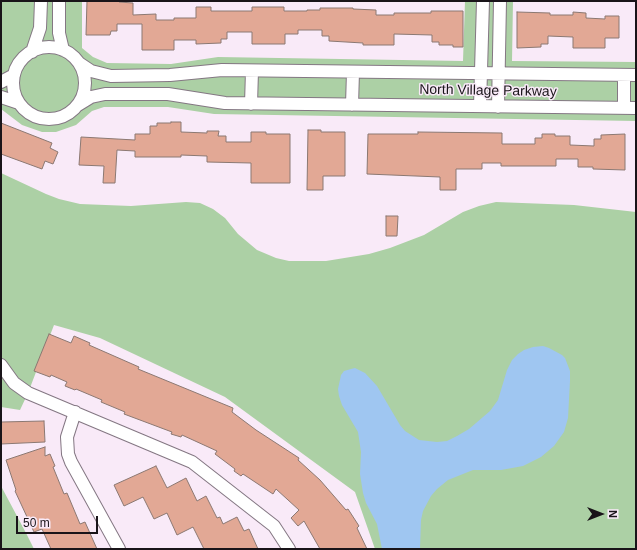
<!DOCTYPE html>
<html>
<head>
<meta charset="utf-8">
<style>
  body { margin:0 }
  #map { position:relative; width:637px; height:550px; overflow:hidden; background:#f9eaf8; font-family:Helvetica,sans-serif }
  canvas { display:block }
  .frame { position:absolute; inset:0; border:2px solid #191419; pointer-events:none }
  .north { position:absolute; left:581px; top:494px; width:40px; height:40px; -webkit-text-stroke:3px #f9eaf8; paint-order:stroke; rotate:90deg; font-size:11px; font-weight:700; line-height:16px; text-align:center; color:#191419 }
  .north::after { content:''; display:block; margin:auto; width:14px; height:18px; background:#191419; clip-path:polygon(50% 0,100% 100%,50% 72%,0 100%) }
  .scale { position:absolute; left:16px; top:516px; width:82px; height:18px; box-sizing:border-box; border:2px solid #191419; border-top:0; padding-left:5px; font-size:12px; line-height:14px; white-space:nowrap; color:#191419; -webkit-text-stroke:3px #f9eaf8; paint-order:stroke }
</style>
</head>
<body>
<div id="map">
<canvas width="637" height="550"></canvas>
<div class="frame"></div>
<div class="north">N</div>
<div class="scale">50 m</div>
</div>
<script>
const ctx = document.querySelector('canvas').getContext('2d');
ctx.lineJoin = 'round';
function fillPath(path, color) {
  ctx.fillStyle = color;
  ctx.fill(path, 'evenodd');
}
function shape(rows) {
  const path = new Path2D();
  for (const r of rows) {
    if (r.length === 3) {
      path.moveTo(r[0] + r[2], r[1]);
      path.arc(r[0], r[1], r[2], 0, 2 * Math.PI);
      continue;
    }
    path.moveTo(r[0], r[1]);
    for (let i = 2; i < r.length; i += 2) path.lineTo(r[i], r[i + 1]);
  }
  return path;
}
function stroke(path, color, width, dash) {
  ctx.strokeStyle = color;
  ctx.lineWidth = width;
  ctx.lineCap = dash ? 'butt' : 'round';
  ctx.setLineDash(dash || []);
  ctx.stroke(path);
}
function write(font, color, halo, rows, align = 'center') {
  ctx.font = font + ' Helvetica,sans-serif';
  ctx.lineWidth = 3;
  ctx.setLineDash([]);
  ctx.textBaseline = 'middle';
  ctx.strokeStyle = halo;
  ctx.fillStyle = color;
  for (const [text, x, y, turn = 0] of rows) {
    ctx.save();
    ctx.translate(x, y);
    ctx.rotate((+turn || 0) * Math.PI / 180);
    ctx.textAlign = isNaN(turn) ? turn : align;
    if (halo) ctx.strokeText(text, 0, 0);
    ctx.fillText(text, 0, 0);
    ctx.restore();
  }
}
const green = shape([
  [1,1,82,1,82,48,93,57,107,63,171,64,218,57,463,61,465,1,513,1,512,61,636,62,636,121,214,114,168,107,104,107,92,111,76,125,56,132,42,132,22,125,1,109],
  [1,173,46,194,59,199,80,204,131,206,186,202,200,203,213,209,225,218,238,234,257,250,276,258,289,261,326,261,369,254,390,248,424,235,463,212,479,206,496,202,574,205,636,212,636,549,375,549,355,492,225,397,100,338,54,325,28,393,20,410,1,407],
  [1,486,26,533,34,549,1,549]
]);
const water = shape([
  [543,346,549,348,562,355,565,358,570,371,570,381,568,418,564,432,554,446,541,457,523,466,501,470,473,470,448,480,437,489,431,496,423,511,421,520,420,549,382,549,377,524,366,503,363,493,360,474,361,452,358,432,342,405,339,396,338,389,341,375,344,371,351,369,355,368,365,373,377,386,400,425,405,431,419,440,437,442,447,441,457,436,469,429,490,411,498,400,507,370,512,360,518,354,524,350,533,347]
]);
const building = shape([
  [87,1,119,1,119,2,133,3,133,15,156,14,156,20,174,20,174,18,196,18,196,7,211,7,211,11,252,11,252,7,284,7,284,11,307,11,307,10,320,10,320,8,353,8,353,9,376,10,376,15,394,15,394,13,431,13,431,11,463,11,463,47,453,47,453,45,439,45,439,42,432,42,432,35,394,34,394,45,363,45,363,43,329,41,329,36,322,36,322,30,298,30,298,34,285,34,285,44,252,44,252,32,227,32,227,39,221,39,221,43,196,44,196,40,174,40,174,50,142,50,142,24,117,24,117,31,111,31,110,35,86,35,87,1],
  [517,12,550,13,550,15,573,15,573,12,586,13,586,18,605,19,605,16,619,16,619,38,605,38,605,48,573,48,573,37,548,36,548,44,541,44,541,47,517,48,517,12],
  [171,122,181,122,181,132,207,133,207,131,219,131,218,136,226,136,226,142,251,142,251,132,266,132,266,134,290,134,290,183,251,183,251,163,207,162,207,156,181,155,181,157,135,157,135,151,117,150,115,183,103,183,104,166,79,165,81,137,135,140,135,134,150,134,150,126,157,126,157,123,171,123,171,122],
  [1,123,52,143,50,148,58,152,53,164,45,161,42,169,1,154,1,123],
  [308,130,321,130,321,132,345,132,345,176,323,176,323,190,307,190,308,130],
  [418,132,502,133,502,144,535,144,535,138,542,138,542,134,555,134,555,136,570,136,570,145,594,146,594,139,601,139,601,135,625,134,625,170,593,169,593,167,578,167,578,159,556,159,556,166,501,166,501,163,482,163,482,169,456,169,456,190,440,190,440,177,367,174,368,134,418,134,418,132],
  [386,216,398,216,397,236,386,236,386,216],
  [49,334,71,343,74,336,90,343,89,345,139,367,138,369,233,408,232,412,256,430,299,458,298,460,320,480,346,510,348,509,359,526,357,528,367,549,320,549,304,521,298,526,291,518,299,510,276,489,273,494,243,474,241,476,234,471,235,469,215,454,217,451,182,435,181,437,171,434,172,432,124,414,125,412,101,402,102,400,76,389,75,390,65,386,67,382,51,375,50,377,34,371,49,334],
  [44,421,45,442,1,444,1,422,44,421],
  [45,447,45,456,50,454,55,466,53,467,64,494,67,493,80,524,85,522,97,549,51,549,42,529,34,532,15,491,16,490,6,460,45,447],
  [156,466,167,488,186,478,197,501,206,496,217,518,220,517,223,524,237,517,244,531,249,529,258,549,204,549,193,527,177,535,167,513,154,519,143,497,124,506,114,485,156,466]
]);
const street = shape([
  [59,1,59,33,63,50],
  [49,83,36],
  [32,52,40,28,41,1],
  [79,63,91,71,111,76,170,75,222,70,636,75],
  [624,75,624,108],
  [1,82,14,75],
  [1,97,19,103],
  [251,104,252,71],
  [78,105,91,97,105,94,168,94,225,103,636,108],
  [352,105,353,72],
  [480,106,483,1],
  [498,107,500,1],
  [1,365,14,383,28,393,192,462,274,526,289,549],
  [75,412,67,437,68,454,71,462,119,549]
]);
const streetNames = [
  ["North Village Parkway",488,91,1]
];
fillPath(green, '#acd0a5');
fillPath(water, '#9fc6f1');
fillPath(building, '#e2a895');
stroke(building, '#8b7872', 1);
stroke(street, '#847783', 14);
stroke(street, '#fff', 12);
write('14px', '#191419', '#f9eaf8', streetNames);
</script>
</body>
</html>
